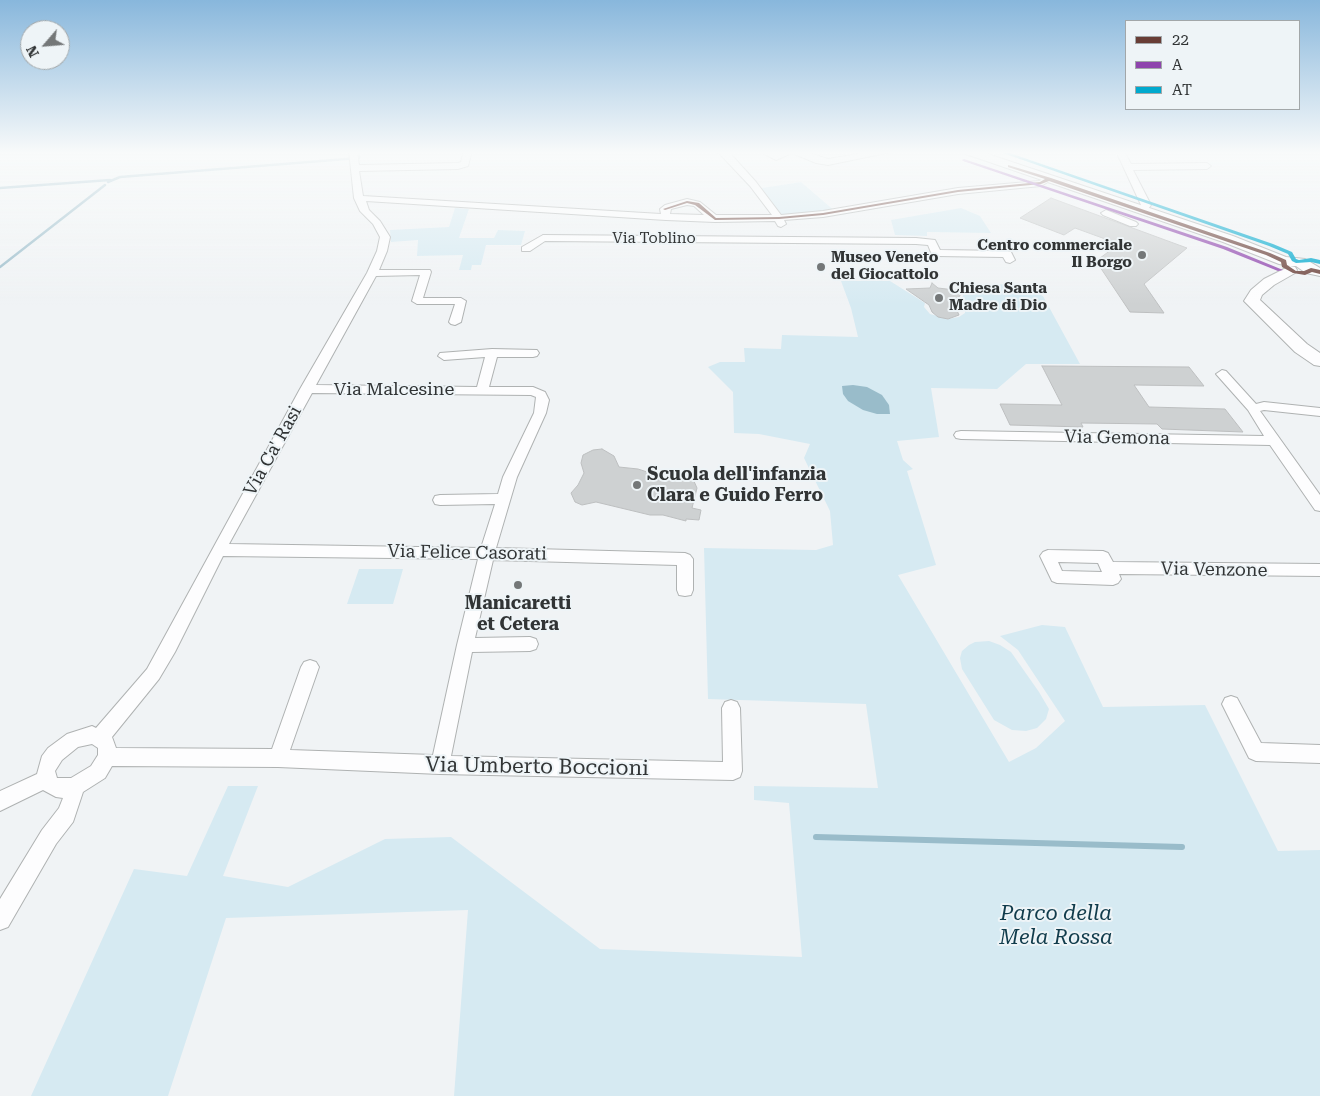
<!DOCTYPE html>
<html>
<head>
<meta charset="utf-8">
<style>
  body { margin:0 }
  #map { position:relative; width:1320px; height:1096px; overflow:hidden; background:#f0f3f5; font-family:"Roboto Serif",serif }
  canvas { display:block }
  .legend { position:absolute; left:1125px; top:20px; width:175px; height:90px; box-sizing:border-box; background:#eef4f7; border:1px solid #a2a7a9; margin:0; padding:6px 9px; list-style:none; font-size:15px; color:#313435 }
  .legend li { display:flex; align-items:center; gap:10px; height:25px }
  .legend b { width:25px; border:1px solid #a2a7a9 }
  .north { position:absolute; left:20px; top:20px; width:50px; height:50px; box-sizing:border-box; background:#eef4f7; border:1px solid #a2a7a9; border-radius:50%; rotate:243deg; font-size:14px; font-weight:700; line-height:20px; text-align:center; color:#313435 }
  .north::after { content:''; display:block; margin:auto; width:18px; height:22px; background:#747778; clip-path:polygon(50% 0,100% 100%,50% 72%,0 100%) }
</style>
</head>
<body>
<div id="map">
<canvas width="1320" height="1096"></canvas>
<ul class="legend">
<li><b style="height:6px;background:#683d36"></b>22</li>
<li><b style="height:6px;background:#8e44ad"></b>A</li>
<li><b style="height:6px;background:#00a9ce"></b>AT</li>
</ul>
<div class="north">N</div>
</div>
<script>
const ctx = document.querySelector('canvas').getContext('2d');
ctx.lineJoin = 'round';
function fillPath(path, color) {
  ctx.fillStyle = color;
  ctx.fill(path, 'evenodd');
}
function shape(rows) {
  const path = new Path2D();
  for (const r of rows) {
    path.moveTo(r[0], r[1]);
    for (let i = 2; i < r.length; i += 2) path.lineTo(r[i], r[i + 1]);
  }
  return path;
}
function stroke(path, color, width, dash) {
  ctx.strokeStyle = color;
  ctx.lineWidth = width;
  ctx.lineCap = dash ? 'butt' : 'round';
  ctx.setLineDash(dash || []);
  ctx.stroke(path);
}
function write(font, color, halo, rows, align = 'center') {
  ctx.font = font + ' "Roboto Serif",serif';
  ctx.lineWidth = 4;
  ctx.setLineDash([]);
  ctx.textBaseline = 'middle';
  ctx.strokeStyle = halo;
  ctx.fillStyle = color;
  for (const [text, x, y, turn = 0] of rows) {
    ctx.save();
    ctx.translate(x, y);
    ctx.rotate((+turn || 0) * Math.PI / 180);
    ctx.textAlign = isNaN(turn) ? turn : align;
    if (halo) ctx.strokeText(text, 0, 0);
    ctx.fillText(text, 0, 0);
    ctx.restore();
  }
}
const green = shape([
  [801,182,836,212,779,218,756,189],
  [455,208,469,209,459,238,494,238,498,230,525,231,521,245,486,245,481,265,472,265,471,270,459,270,463,255,417,256,418,240,391,242,390,230,449,227],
  [961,208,980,216,991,233,927,232,927,236,895,235,891,220],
  [841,281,890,281,925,303,924,307,930,314,948,319,959,317,965,313,965,310,959,303,969,285,1016,284,1043,296,1080,364,1026,364,997,389,931,388,939,437,897,441,903,460,913,469,907,471,936,565,898,575,1009,762,1036,748,1065,721,1018,650,1000,636,1042,625,1065,627,1103,707,1205,705,1278,851,1320,850,1320,1096,454,1096,468,910,226,918,168,1096,31,1096,134,869,187,876,228,786,258,786,223,876,288,887,385,839,451,837,600,949,802,957,789,803,754,800,754,786,878,788,866,704,708,699,704,548,816,550,833,545,830,511,804,458,810,444,759,434,734,433,733,392,708,367,720,362,745,362,744,348,781,349,782,335,858,337,851,308],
  [359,569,403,569,393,604,347,604],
  [989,641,1000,645,1011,652,1039,692,1049,709,1046,719,1037,728,1026,731,1012,730,994,720,962,669,960,658,962,651,969,645,975,642]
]);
const water = shape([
  [853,385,867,387,882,395,889,405,890,414,877,414,863,410,848,401,843,394,842,386]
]);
const streamFar1 = shape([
  [108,182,120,177,359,158,359,151],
  [0,188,110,180],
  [0,267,105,185]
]);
const stream = shape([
  [816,837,1182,847]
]);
const building = shape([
  [1051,198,1187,248,1144,284,1164,313,1130,312,1096,261,1119,244,1075,228,1064,235,1020,218,1051,198],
  [932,283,938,288,963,291,954,304,959,315,948,319,938,317,932,312,929,305,906,289,930,288,932,283],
  [1042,366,1189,367,1204,386,1134,385,1149,407,1225,409,1243,432,1162,429,1157,424,1081,423,1083,427,1010,425,1000,404,1062,405,1042,366],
  [602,449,614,456,619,467,638,469,672,480,680,477,693,479,697,488,692,508,701,510,699,520,686,519,686,521,663,515,650,515,596,502,582,505,575,502,571,493,578,485,584,473,581,463,583,455,593,450,602,449]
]);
const street = shape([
  [349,151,357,151,359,165,458,163,461,162,464,151,472,151,468,166,458,169,359,171,363,196,661,214,660,209,665,205,687,199,700,202,716,215,772,215,750,186,717,151,728,151,756,182,781,215,823,211,958,188,1039,181,1049,176,1053,179,1041,186,958,194,823,217,784,220,786,224,781,227,778,226,775,221,715,222,666,220,366,201,369,210,380,221,390,237,387,251,379,270,430,270,431,272,423,298,461,298,466,301,461,322,455,325,451,324,449,322,455,304,417,304,412,301,420,275,376,276,316,385,477,387,485,357,444,360,438,356,440,353,492,349,537,350,539,353,537,356,533,357,497,357,489,387,533,387,545,392,549,400,546,413,517,477,496,548,685,553,690,555,693,559,693,590,691,595,685,596,679,595,677,590,677,565,493,560,475,638,530,637,536,639,538,644,536,649,530,651,472,652,451,756,723,762,722,708,725,702,731,700,737,702,740,708,742,771,740,777,733,780,440,774,278,767,112,766,105,778,83,792,73,822,56,844,8,927,0,930,0,899,42,830,59,808,63,798,56,797,43,790,0,811,0,791,37,774,42,756,48,748,67,734,92,726,96,728,147,669,300,389,367,273,377,251,380,237,373,224,360,211,354,198,349,151],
  [687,205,694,206,704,215,670,214,671,209,687,205],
  [312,393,531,395,536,397,534,413,503,477,498,494,440,495,435,496,433,500,435,504,440,505,495,504,481,548,229,544,312,393],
  [223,556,478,559,457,645,433,755,290,750,319,667,316,662,310,660,304,662,301,667,272,749,116,748,112,737,159,679,175,652,223,556],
  [92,744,98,748,98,755,91,766,71,778,57,778,55,771,62,760,78,747,92,744],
  [759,151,770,151,776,154,782,151,802,151,828,159,876,151,896,151,828,165,816,163,792,153,776,160,759,151],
  [1116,151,1124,151,1131,164,1207,163,1211,166,1207,169,1133,170,1151,205,1146,212,1143,213,1138,210,1141,205,1116,151],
  [1106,210,1136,222,1138,224,1136,226,1130,226,1103,215,1101,213,1106,210],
  [543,235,916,238,935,240,940,250,1007,251,1011,252,1015,260,1010,263,1006,262,1003,257,936,256,932,255,928,245,916,244,545,241,530,251,522,251,522,247,543,235],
  [1222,370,1226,371,1256,404,1264,402,1320,408,1320,416,1264,410,1260,411,1320,495,1320,511,1315,510,1270,445,961,439,956,438,954,435,956,432,961,431,1264,436,1248,410,1216,374,1222,370],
  [1048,550,1103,551,1108,553,1113,562,1320,564,1320,576,1119,574,1121,579,1118,583,1113,585,1057,583,1052,581,1040,556,1043,552,1048,550],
  [1058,562,1098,563,1102,572,1062,571,1058,562],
  [1231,696,1237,698,1261,743,1320,745,1320,763,1256,761,1249,758,1222,704,1225,698,1231,696]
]);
const secondary = shape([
  [961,151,979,151,1233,236,1286,257,1305,259,1320,268,1320,276,1306,273,1296,266,1290,266,1295,267,1297,270,1295,273,1274,285,1262,295,1260,300,1307,344,1320,353,1320,366,1314,365,1295,352,1244,301,1251,290,1264,279,1290,266,1279,264,1223,242,963,153,961,151]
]);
const bus1 = shape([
  [1008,165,1051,178,1270,253,1286,260,1287,265,1296,271,1304,271,1311,268,1320,270,1320,274,1312,272,1305,275,1293,273,1282,267,1281,262,1266,255,1049,181,1041,184,958,192,823,215,779,219,715,220,695,205,687,203,665,210,663,209,687,201,699,203,716,218,779,217,823,213,958,190,1040,182,1045,179,1008,167,1008,165]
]);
const bus2 = shape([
  [964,159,1227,247,1283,270,1278,271,1223,249,963,161,962,160,964,159]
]);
const bus3 = shape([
  [997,151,1004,151,1273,244,1292,252,1296,259,1299,260,1311,258,1320,260,1320,264,1311,262,1296,263,1292,261,1288,254,1269,246,997,151]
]);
const markers = [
  [1142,255,5,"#747778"],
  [821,267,5,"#747778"],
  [939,298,5,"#747778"],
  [637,485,5,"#747778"],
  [518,585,5,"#747778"]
];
const farStreetnames = [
  ["Via Toblino",654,239]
];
const farPoinames = [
  ["Centro commerciale",1132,246,"right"],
  ["Il Borgo",1132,263,"right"],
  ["Museo Veneto",831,258],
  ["del Giocattolo",831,275],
  ["Chiesa Santa",949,289],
  ["Madre di Dio",949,306]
];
const streetNames = [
  ["Via Malcesine",394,390],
  ["Via Gemona",1117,438,1],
  ["Via Ca' Rasi",273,451,-61],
  ["Via Felice Casorati",467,553,1],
  ["Via Venzone",1214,570,1]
];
const poiNames = [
  ["Scuola dell'infanzia",647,475],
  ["Clara e Guido Ferro",647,496],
  ["Manicaretti",518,604,"center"],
  ["et Cetera",518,625,"center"]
];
const nearStreetnames = [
  ["Via Umberto Boccioni",537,767,1]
];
const nearParknames = [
  ["Parco della",1056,914],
  ["Mela Rossa",1056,938]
];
fillPath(green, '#d6eaf2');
fillPath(water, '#99bcca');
stroke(streamFar1, '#99bcca', 2.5);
stroke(stream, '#99bcca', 6);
fillPath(building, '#ced1d2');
stroke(building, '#bdbfc0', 1);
stroke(street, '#afb2b2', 2);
stroke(secondary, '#afb2b2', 2);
fillPath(street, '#fdfdfe');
fillPath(secondary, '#fdfdfe');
fillPath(bus1, '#683d36');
fillPath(bus2, '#8e44ad');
fillPath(bus3, '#00a9ce');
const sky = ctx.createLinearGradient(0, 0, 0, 305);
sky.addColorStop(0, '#88b7dc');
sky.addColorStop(0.5, '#f8fafa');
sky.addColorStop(1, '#f8fafa00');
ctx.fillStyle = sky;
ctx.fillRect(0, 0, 1320, 305);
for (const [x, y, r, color] of markers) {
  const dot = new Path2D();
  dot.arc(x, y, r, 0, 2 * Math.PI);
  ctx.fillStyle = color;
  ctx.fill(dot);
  stroke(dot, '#eef4f7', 2);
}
write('15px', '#313435', '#eef4f7', farStreetnames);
write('bold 15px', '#313435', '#eef4f7', farPoinames, 'left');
write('18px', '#313435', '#eef4f7', streetNames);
write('bold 18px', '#313435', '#eef4f7', poiNames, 'left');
write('21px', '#313435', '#eef4f7', nearStreetnames);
write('italic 21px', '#113c4c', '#eef4f7', nearParknames);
</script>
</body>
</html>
